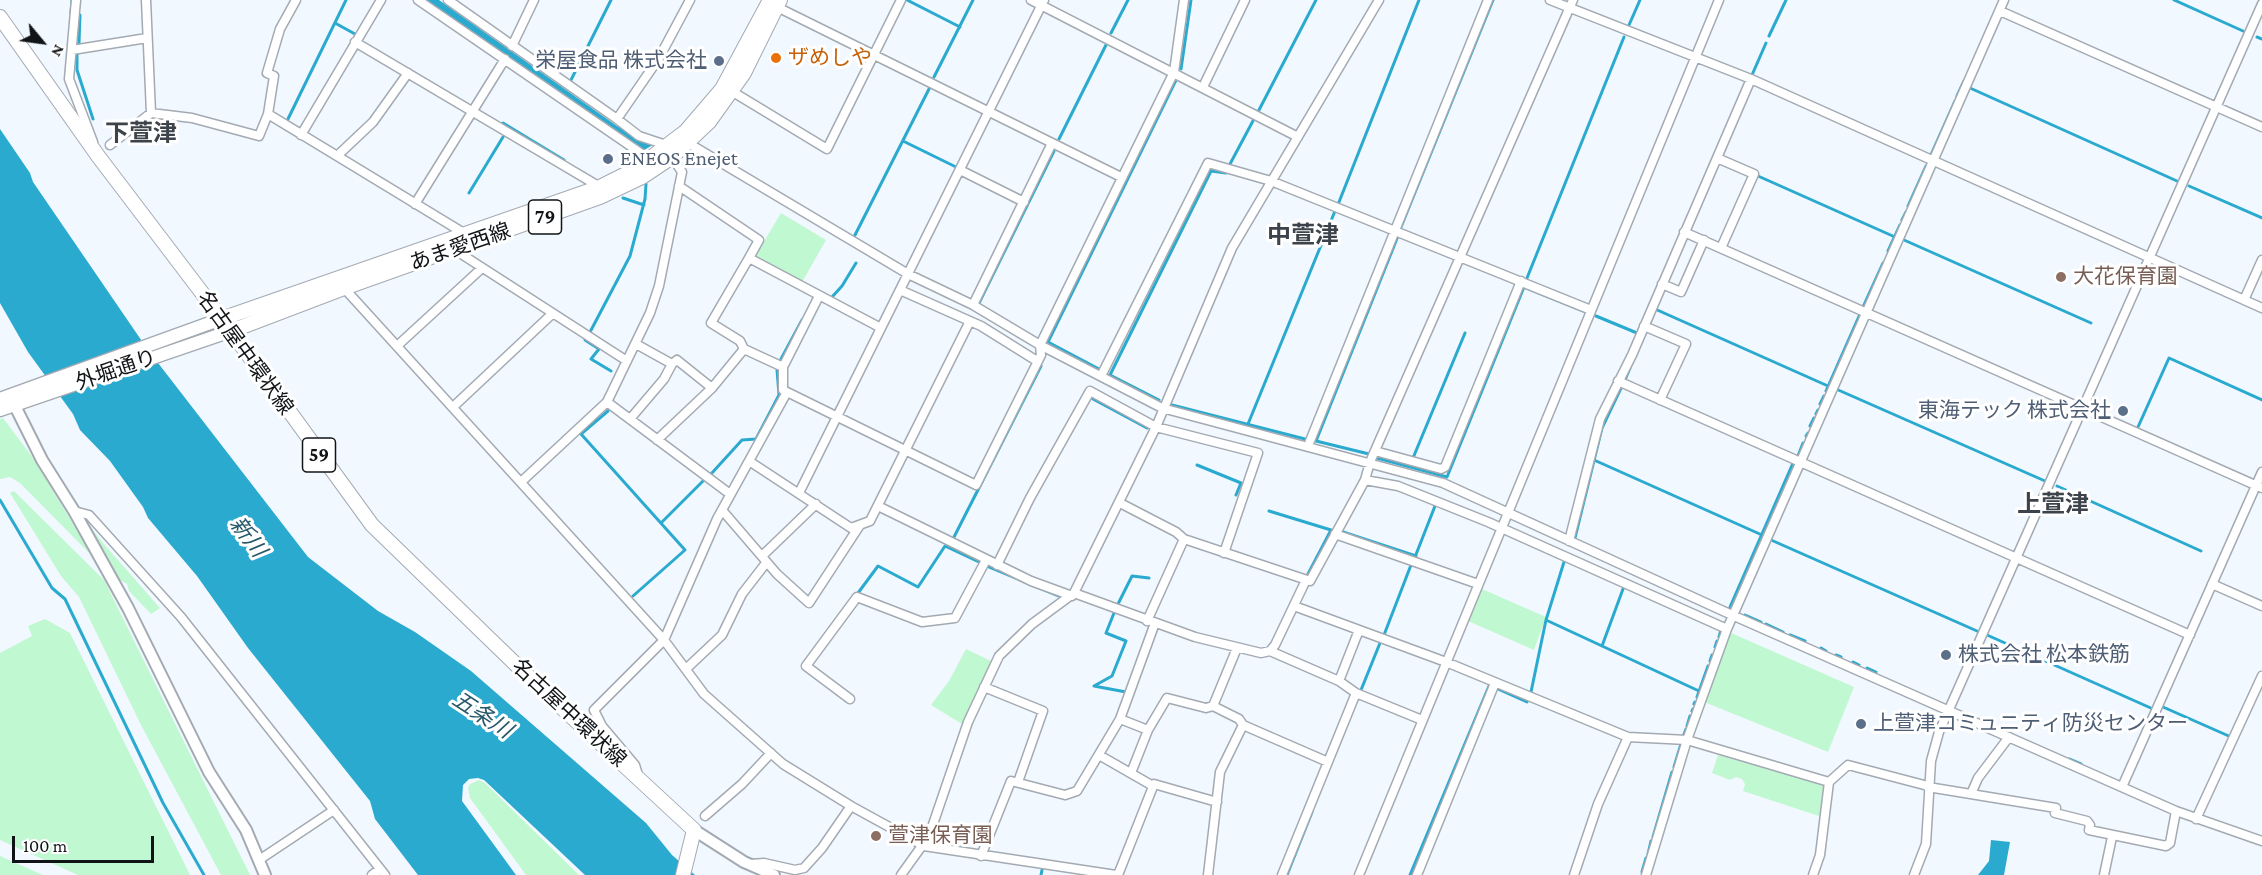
<!DOCTYPE html>
<html>
<head>
<meta charset="utf-8">
<style>
  body { margin:0 }
  #map { position:relative; width:2262px; height:875px; overflow:hidden; background:#f2f8ff; font-family:"Crimson Pro",serif }
  canvas { display:block }
  .north { position:absolute; left:12px; top:12px; width:60px; height:60px; -webkit-text-stroke:4px #fff; paint-order:stroke; rotate:119deg; font-size:16px; font-weight:700; line-height:24px; text-align:center; color:#111417 }
  .north::after { content:''; display:block; margin:auto; width:21px; height:27px; background:#111417; clip-path:polygon(50% 0,100% 100%,50% 72%,0 100%) }
  .scale { position:absolute; left:12px; top:836px; width:142px; height:27px; box-sizing:border-box; border:3px solid #111417; border-top:0; padding-left:8px; font-size:18px; line-height:21px; white-space:nowrap; color:#111417; -webkit-text-stroke:4px #fff; paint-order:stroke }
</style>
</head>
<body>
<div id="map">
<canvas width="2262" height="875"></canvas>
<div class="north">N</div>
<div class="scale">100 m</div>
</div>
<script>
const ctx = document.querySelector('canvas').getContext('2d');
ctx.lineJoin = 'round';
function fillPath(path, color) {
  ctx.fillStyle = color;
  ctx.fill(path, 'evenodd');
}
function shape(rows) {
  const path = new Path2D();
  for (const r of rows) {
    path.moveTo(r[0], r[1]);
    for (let i = 2; i < r.length; i += 2) path.lineTo(r[i], r[i + 1]);
  }
  return path;
}
function stroke(path, color, width, dash) {
  ctx.strokeStyle = color;
  ctx.lineWidth = width;
  ctx.lineCap = dash ? 'butt' : 'round';
  ctx.setLineDash(dash || []);
  ctx.stroke(path);
}
function write(font, color, halo, rows, align = 'center') {
  ctx.font = font + ' "Crimson Pro","Noto Sans JP",serif';
  ctx.lineWidth = 6;
  ctx.setLineDash([]);
  ctx.textBaseline = 'middle';
  ctx.strokeStyle = halo;
  ctx.fillStyle = color;
  for (const [text, x, y, turn = 0] of rows) {
    ctx.save();
    ctx.translate(x, y);
    ctx.rotate((+turn || 0) * Math.PI / 180);
    ctx.textAlign = isNaN(turn) ? turn : align;
    if (halo) ctx.strokeText(text, 0, 0);
    ctx.fillText(text, 0, 0);
    ctx.restore();
  }
}
const green = shape([
  [781,213,826,240,801,284,754,258],
  [3,418,33,458,93,557,20,483,10,477,0,479,0,419],
  [14,491,104,580,250,875,221,875,141,725,79,597,61,576,10,493],
  [86,521,103,543,160,608,151,614,129,591,127,584,115,577],
  [1482,589,1546,617,1534,650,1468,621],
  [45,619,70,633,190,875,78,875,0,840,0,653,32,636,28,626],
  [1729,632,1854,687,1828,752,1704,702],
  [966,649,991,661,962,724,931,705,949,681],
  [1718,755,1826,786,1822,817,1743,791,1745,784,1742,779,1736,777,1730,780,1712,773],
  [479,780,485,783,579,875,526,875,470,798,468,788,470,784],
  [0,855,2,857,43,875,0,875]
]);
const water = shape([
  [424,0,439,0,617,126,653,145,644,150],
  [0,129,30,173,33,182,148,350,308,557,378,611,415,632,471,671,646,823,672,855,695,875,585,875,484,780,478,778,469,779,463,785,462,801,516,875,418,875,375,819,370,801,248,648,197,576,148,518,143,507,110,461,80,430,73,414,28,352,0,303],
  [1991,840,2010,842,2004,875,1978,875,1989,861]
]);
const stream = shape([
  [907,0,960,27],
  [2174,0,2243,31],
  [71,13,72,0],
  [335,23,355,34],
  [1629,25,1640,0],
  [1111,33,1128,0],
  [1769,36,1786,0],
  [2257,37,2262,39],
  [79,43,80,15],
  [77,54,77,70,93,119],
  [1181,69,1191,0],
  [1752,75,1766,43],
  [934,77,973,0],
  [571,80,611,0],
  [1970,88,2177,181],
  [1957,96,1964,81],
  [1259,110,1316,0],
  [287,121,346,0],
  [503,123,564,160],
  [1059,139,1106,45],
  [903,141,956,167],
  [1930,157,1955,101],
  [1230,164,1254,119],
  [1758,176,1895,237],
  [2189,186,2262,218],
  [469,193,503,137],
  [623,198,644,205],
  [1339,202,1419,0],
  [1908,206,1926,166],
  [1902,220,1906,212],
  [1401,227,1493,0],
  [855,235,929,89],
  [1904,240,2091,323],
  [1888,251,1900,225],
  [1527,278,1624,37],
  [832,297,842,286,856,263],
  [979,303,1054,151],
  [1863,307,1883,263],
  [1655,309,1828,386],
  [1596,316,1637,333],
  [589,334,630,256,645,199,646,184],
  [585,340,599,349,591,359,611,371],
  [781,359,802,320],
  [1099,369,1048,342,1177,78],
  [1110,375,1211,171,1226,173],
  [1110,375,1159,400],
  [1625,380,1630,368],
  [1836,389,2045,481],
  [1826,391,1860,314],
  [1093,399,1147,428],
  [1820,404,1824,396],
  [1172,405,1305,439],
  [608,411,581,434,685,550,633,596],
  [1816,414,1818,410],
  [1248,424,1335,211],
  [1810,426,1814,418],
  [2138,427,2169,358,2262,400],
  [1806,436,1808,433],
  [1316,441,1398,236],
  [1316,441,1369,454],
  [1798,456,1803,443],
  [1377,458,1447,477,1524,287,1586,312],
  [1413,458,1465,333],
  [1594,460,1762,535],
  [1197,465,1241,483,1236,495],
  [711,474,742,440,756,439,779,395,777,370],
  [2057,486,2201,551],
  [0,500,52,588,65,599,163,803,204,875],
  [1269,511,1331,530,1308,574],
  [661,523,703,481],
  [1343,532,1416,556],
  [954,537,1041,366],
  [1575,538,1602,428,1622,386],
  [1771,540,1977,631],
  [1415,557,1435,506],
  [987,566,1059,596],
  [858,593,878,566,918,587,945,546,979,562],
  [1115,605,1117,606,1132,576,1149,578],
  [1730,607,1793,463],
  [1114,613,1106,633,1126,641,1112,676,1094,686,1126,692],
  [1745,615,1761,622],
  [1546,620,1699,691],
  [1766,624,1783,632],
  [1384,635,1411,565],
  [1790,635,1805,641],
  [1987,635,2153,709],
  [1719,637,1721,630],
  [1602,646,1623,589],
  [1715,647,1717,641],
  [1821,648,1826,651],
  [1836,655,1841,657],
  [1710,661,1712,655],
  [1853,662,1859,665],
  [1867,668,1876,672],
  [1498,689,1527,702],
  [1361,690,1380,643],
  [1531,692,1546,620,1564,562],
  [1697,697,1708,666],
  [1694,704,1695,702],
  [2163,707,2231,737],
  [1692,711,1693,709],
  [1687,726,1690,716],
  [1683,737,1686,729],
  [2069,759,2081,764],
  [1674,767,1681,744],
  [1653,837,1672,772],
  [1648,854,1651,841],
  [1642,872,1646,858],
  [1041,875,1042,870],
  [1287,875,1312,812],
  [1410,875,1489,686]
]);
const minor = shape([
  [76,0,69,79,93,142],
  [146,0,151,113],
  [418,0,642,154,647,162],
  [448,0,617,119,659,58,690,0],
  [1031,0,1298,137],
  [1550,0,1751,79,2262,308],
  [777,7,1121,177],
  [2000,11,2262,127],
  [355,42,600,187],
  [512,46,534,0],
  [72,50,147,38],
  [1203,87,1245,0],
  [733,92,827,149,901,0],
  [268,114,467,235],
  [617,119,639,136,669,146],
  [301,135,381,0],
  [688,143,908,274,973,305,1040,345,1162,408,1443,483,1732,615,2176,811,2262,841],
  [110,145,151,113,192,118,259,136,268,114,274,76,267,73,280,29,296,0],
  [337,156,373,122,408,73],
  [1717,158,1754,174,1721,248],
  [960,170,1024,202],
  [679,186,759,240,749,258,881,328],
  [415,204,505,59],
  [1684,232,2262,488],
  [455,250,627,361],
  [749,258,711,323,740,341,744,349,783,367],
  [1662,284,1681,292,1704,240],
  [344,288,664,640,704,694,783,764,851,806,924,846,1116,875],
  [900,290,981,326,1037,361],
  [2244,300,2262,260],
  [973,305,1052,143],
  [1644,326,1686,344,1660,400],
  [636,344,672,364,677,360,712,388],
  [397,346,482,268],
  [1101,376,1208,163,1271,181,1591,310],
  [1618,381,2190,635],
  [787,392,783,390,783,367,819,296],
  [607,402,730,494],
  [453,407,552,314],
  [630,419,664,379,672,364],
  [657,440,712,388,744,349],
  [1308,446,1488,0],
  [1375,451,1441,469,1445,467,1521,281],
  [749,461,851,528,870,521,970,321],
  [1365,480,1398,486,1488,522,1727,629],
  [521,482,607,402,650,313,659,286,682,172,672,157],
  [799,493,1044,0],
  [1120,503,1176,532,1184,539,1310,581,1365,480,1370,462,1573,0],
  [878,506,1031,581,1072,596],
  [722,510,777,574,809,603,860,525],
  [74,511,89,515,181,617,385,875],
  [1335,534,1478,584],
  [1569,541,1600,419,1632,355,1751,79],
  [762,556,816,504],
  [997,565,1030,498,1090,391,1156,427,1258,453,1224,553],
  [2212,584,2262,606],
  [1074,593,1195,637,1261,653,1270,651,1275,645,1306,580],
  [1294,606,1446,662,1628,737,1687,740,1829,782,1848,765,1928,786],
  [1147,621,1184,539],
  [1270,651,1339,681],
  [687,668,722,635,742,594,766,563],
  [984,687,1043,711,1018,782],
  [1356,693,1339,681,1359,630],
  [850,699,806,666,857,597,922,622,955,618,986,560],
  [1213,706,1239,719,1243,725],
  [1120,719,1148,730,1167,698,1206,708,1213,706,1237,648],
  [1099,755,1153,786],
  [1131,773,1148,730],
  [638,775,635,765,602,726,594,710,664,640,717,519,787,392,976,485,1041,355,1040,345,1174,72,1184,0],
  [1928,787,2056,808,2055,813,2087,821,2090,825,2089,830,2166,846,2170,843,2176,811],
  [2122,787,2262,472],
  [1971,794,1978,778,2009,737],
  [705,816,742,784,771,753],
  [2196,819,2262,676],
  [981,856,1011,781,1065,795,1077,791,1120,719,1155,623],
  [259,860,334,810],
  [751,864,764,863,795,870,804,868,822,848,851,806],
  [372,875,380,869],
  [901,875,929,836,968,722,999,656,1032,624,1074,593,1156,427,1232,248,1379,0],
  [1118,875,1154,784,1217,802],
  [1208,875,1220,772,1243,725,1328,762],
  [1282,875,1356,693,1422,720],
  [1359,875,1719,0],
  [1417,875,1495,683],
  [1574,875,1598,804,1628,737],
  [1646,875,1687,740,1727,629,2004,0],
  [1813,875,1820,855,1829,782],
  [1914,875,1926,844,1931,761,1939,732,2262,4],
  [2104,875,2112,837]
]);
const tertiary = shape([
  [9,401,14,404,42,460,74,511,128,608,209,772,246,830,265,875],
  [694,830,744,862,774,875]
]);
const secondary = shape([
  [0,399,221,319],
  [0,410,231,331]
]);
const primary = shape([
  [0,17,98,156,231,331,372,525,533,681,694,830,683,875],
  [221,319,600,187,636,169,686,131,722,89,770,0],
  [231,331,344,288,600,197,642,177,672,157,709,122,744,73,780,0]
]);
const markers = [
  [776,58,6,"#e8710a"],
  [719,61,6,"#5c6f8a"],
  [608,159,6,"#5c6f8a"],
  [2061,277,6,"#8d6e63"],
  [2123,411,6,"#5c6f8a"],
  [1946,655,6,"#5c6f8a"],
  [1861,724,6,"#5c6f8a"],
  [876,836,6,"#8d6e63"]
];
const shields = [
  [545,217,33],
  [319,455,33]
];
const shieldNames = [
  ["79",545,217],
  ["59",319,455]
];
const foodNames = [
  ["ザめしや",788,58]
];
const serviceNames = [
  ["栄屋食品 株式会社",707,61,"right"],
  ["ENEOS Enejet",620,159],
  ["東海テック 株式会社",2111,411,"right"],
  ["株式会社 松本鉄筋",1958,655],
  ["上萱津コミュニティ防災センター",1873,724]
];
const streetNames = [
  ["あま愛西線",460,247,-19],
  ["名古屋中環状線",245,353,54],
  ["外堀通り",116,370,-19],
  ["名古屋中環状線",569,713,43]
];
const educationNames = [
  ["大花保育園",2073,277],
  ["萱津保育園",888,836]
];
const waterNames = [
  ["新川",248,537,53],
  ["五条川",482,715,33]
];
const quarterNames = [
  ["下萱津",141,134],
  ["中萱津",1303,236],
  ["上萱津",2053,505]
];
fillPath(green, '#c0f8d1');
fillPath(water, '#2baacf');
stroke(stream, '#2baacf', 3);
stroke(minor, '#a3aab2', 11);
stroke(tertiary, '#a3aab2', 14);
stroke(secondary, '#a3aab2', 15);
stroke(primary, '#a3aab2', 16);
stroke(minor, '#fff', 8);
stroke(tertiary, '#fff', 10);
stroke(secondary, '#fff', 12);
stroke(primary, '#fff', 14);
for (const [x, y, r, color] of markers) {
  const dot = new Path2D();
  dot.arc(x, y, r, 0, 2 * Math.PI);
  ctx.fillStyle = color;
  ctx.fill(dot);
  stroke(dot, '#fff', 2);
}
for (const [x, y, w] of shields) {
  const box = new Path2D();
  box.roundRect(x - w / 2, y - 17, w, 34, 4.5);
  ctx.fillStyle = '#fff';
  ctx.fill(box);
  stroke(box, '#111417', 1.5);
}
write('bold 20px', '#111417', null, shieldNames);
write('21px', '#c56008', '#fff', foodNames, 'left');
write('21px', '#4e5e75', '#fff', serviceNames, 'left');
write('21px', '#111417', '#fff', streetNames);
write('21px', '#785e54', '#fff', educationNames, 'left');
write('italic 22px', '#275869', '#fff', waterNames);
write('bold 24px', '#3d434a', '#fff', quarterNames);
</script>
</body>
</html>
